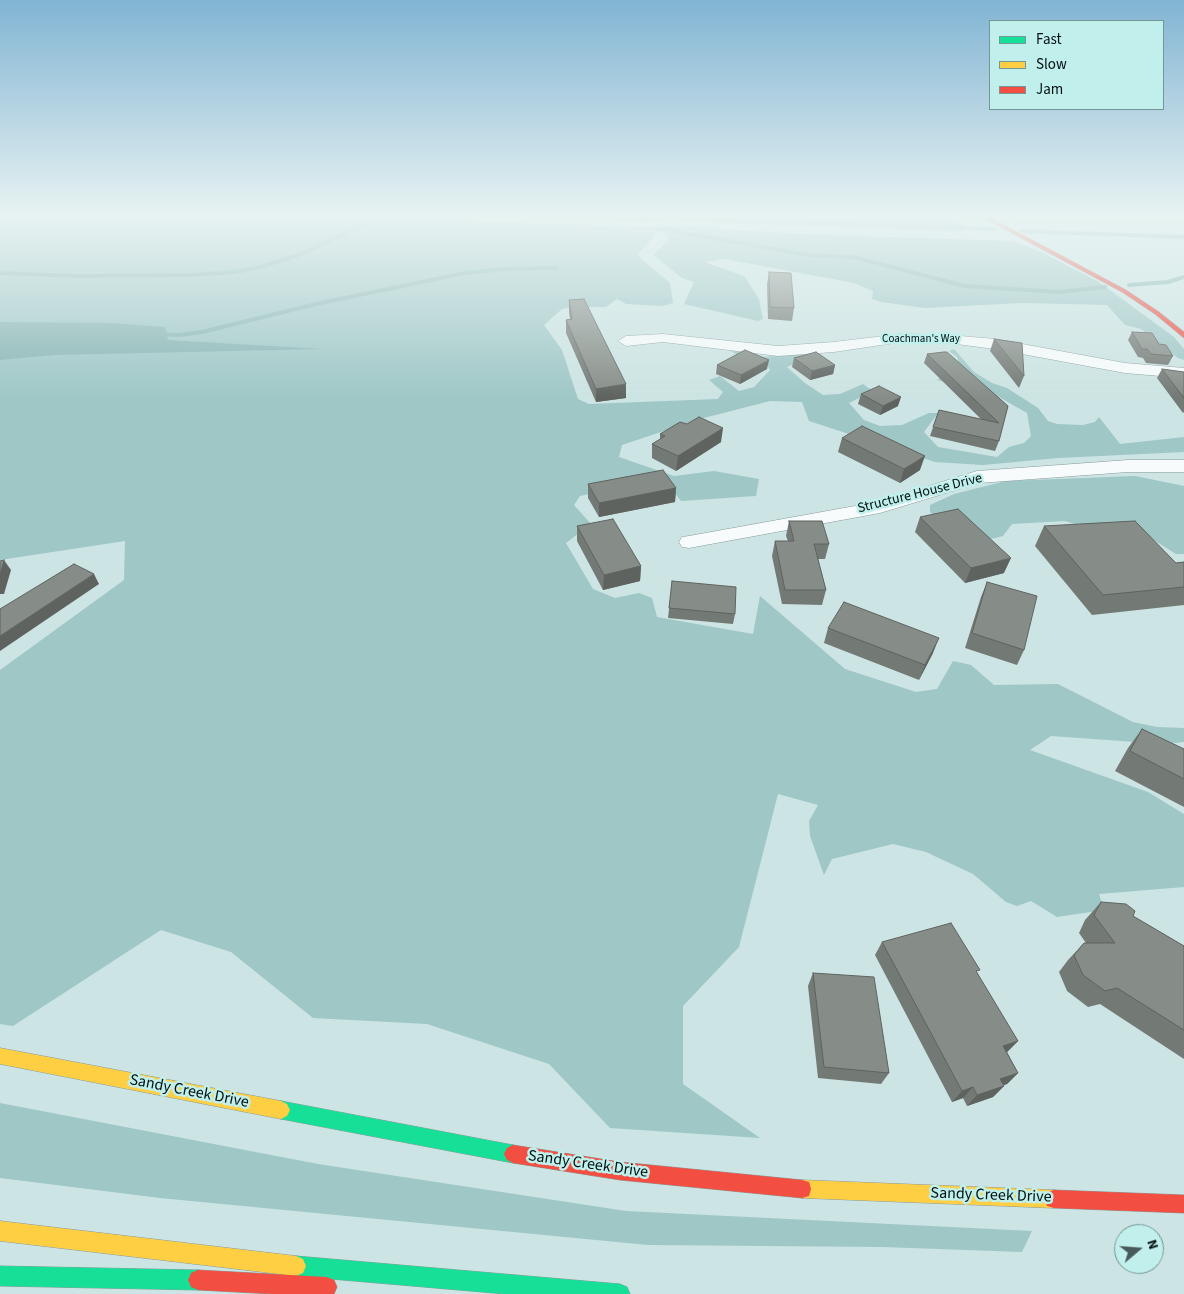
<!DOCTYPE html>
<html>
<head>
<meta charset="utf-8">
<style>
  body { margin:0 }
  #map { position:relative; width:1184px; height:1294px; overflow:hidden; background:#cce4e3; font-family:"Source Sans 3",sans-serif }
  canvas { display:block }
  .legend { position:absolute; left:989px; top:20px; width:175px; height:90px; box-sizing:border-box; background:#c1efec; border:1px solid #749694; margin:0; padding:6px 9px; list-style:none; font-size:15px; color:#01100f }
  .legend li { display:flex; align-items:center; gap:10px; height:25px }
  .legend b { width:25px; border:1px solid #749694 }
  .north { position:absolute; left:1114px; top:1224px; width:50px; height:50px; box-sizing:border-box; background:#c1efec; border:1px solid #749694; border-radius:50%; rotate:72deg; font-size:14px; font-weight:700; line-height:20px; text-align:center; color:#01100f }
  .north::after { content:''; display:block; margin:auto; width:18px; height:22px; background:#485a59; clip-path:polygon(50% 0,100% 100%,50% 72%,0 100%) }
</style>
</head>
<body>
<div id="map">
<canvas width="1184" height="1294"></canvas>
<ul class="legend">
<li><b style="height:6px;background:#16e098"></b>Fast</li>
<li><b style="height:6px;background:#ffcf43"></b>Slow</li>
<li><b style="height:6px;background:#f24e42"></b>Jam</li>
</ul>
<div class="north">N</div>
</div>
<script>
const ctx = document.querySelector('canvas').getContext('2d');
ctx.lineJoin = 'round';
function fillPath(path, color) {
  ctx.fillStyle = color;
  ctx.fill(path, 'evenodd');
}
function shape(rows) {
  const path = new Path2D();
  for (const r of rows) {
    path.moveTo(r[0], r[1]);
    for (let i = 2; i < r.length; i += 2) path.lineTo(r[i], r[i + 1]);
  }
  return path;
}
function stroke(path, color, width, dash) {
  ctx.strokeStyle = color;
  ctx.lineWidth = width;
  ctx.lineCap = dash ? 'butt' : 'round';
  ctx.setLineDash(dash || []);
  ctx.stroke(path);
}
function write(font, color, halo, rows, align = 'center') {
  ctx.font = font + ' "Source Sans 3",sans-serif';
  ctx.lineWidth = 5;
  ctx.setLineDash([]);
  ctx.textBaseline = 'middle';
  ctx.strokeStyle = halo;
  ctx.fillStyle = color;
  for (const [text, x, y, turn = 0] of rows) {
    ctx.save();
    ctx.translate(x, y);
    ctx.rotate((+turn || 0) * Math.PI / 180);
    ctx.textAlign = isNaN(turn) ? turn : align;
    if (halo) ctx.strokeText(text, 0, 0);
    ctx.fillText(text, 0, 0);
    ctx.restore();
  }
}
const built = shape([
  [1001,217,1184,217,1184,230,1015,224]
]);
const forest = shape([
  [0,217,475,217,478,222,590,225,614,228,652,226,656,235,637,255,670,283,673,303,662,306,626,304,617,299,606,307,573,307,562,309,544,325,562,350,578,399,589,404,718,399,723,392,709,380,720,376,739,391,754,387,770,370,767,365,743,358,731,351,746,352,762,357,800,354,808,358,787,367,805,383,823,395,840,394,863,384,873,391,849,403,864,420,880,426,902,425,929,413,938,413,924,432,938,447,997,457,1009,447,1024,443,1031,436,1027,413,971,381,953,384,937,380,960,367,957,357,949,351,954,349,974,372,992,383,1007,388,1038,408,1048,421,1057,424,1083,425,1095,422,1099,417,1120,444,1184,437,1184,452,1058,458,983,465,935,462,809,421,802,402,770,401,700,419,622,445,619,457,674,476,714,471,759,479,756,496,681,501,662,477,580,496,574,505,591,524,566,543,593,589,615,598,639,593,652,598,657,617,753,634,760,596,845,669,916,692,937,689,953,661,971,665,994,685,1058,684,1133,722,1157,727,1184,728,1184,742,1164,744,1051,736,1030,750,1148,792,1184,814,1184,887,1099,894,1104,910,1057,917,1031,901,1017,906,1006,902,973,874,926,852,893,844,832,859,824,875,810,836,809,821,818,805,778,794,739,947,683,1006,683,1084,760,1138,610,1128,549,1064,427,1024,313,1018,231,952,161,930,13,1026,0,1024,0,670,124,580,125,541,0,560],
  [507,217,952,217,963,225,961,232,672,221,633,222],
  [661,225,802,234,1014,241,1043,253,1099,282,1174,337,1184,349,1184,360,1178,358,1141,329,1125,325,1107,305,1022,303,925,308,881,302,872,299,873,291,854,283,724,259,705,262,744,276,759,299,763,319,758,321,684,304,694,282,682,278,653,255,669,240],
  [1135,476,1184,486,1184,554,1176,554,1149,537,1093,530,1065,521,1012,524,1003,536,987,540,944,524,930,512,930,505,954,494,1006,481],
  [0,1103,318,1164,626,1211,1032,1231,1022,1252,883,1247,648,1245,160,1198,0,1178]
]);
const water = shape([
  [0,322,111,323,165,327,168,340,322,349,55,355,0,360]
]);
const stream = shape([
  [639,217,644,221],
  [680,217,995,229],
  [655,228,808,255,853,257,965,286,1059,292,1105,287],
  [1022,231,1184,237],
  [0,273,75,276,191,275,234,272,261,267,304,253,379,217],
  [1129,285,1168,282,1184,277],
  [159,334,179,335,202,332,316,304,465,273,505,269,557,268]
]);
const street = shape([
  [663,334,778,346,834,342,901,334,949,335,995,339,1125,363,1184,368,1184,378,1125,373,995,349,949,343,901,342,834,352,778,356,663,342,626,346,618,341,626,336,663,334],
  [1128,460,1184,460,1184,472,1128,472,979,483,880,513,689,548,682,547,679,542,682,537,689,536,877,502,977,471,1128,460]
]);
const fast = shape([
  [281,1101,513,1145,519,1148,522,1154,519,1160,513,1163,281,1119,275,1116,272,1110,275,1104,281,1101],
  [296,1256,620,1284,627,1287,630,1294,505,1294,296,1276,289,1273,286,1266,289,1259,296,1256],
  [0,1266,198,1270,205,1273,208,1280,205,1287,198,1290,0,1286,0,1266]
]);
const slow = shape([
  [0,1048,281,1101,287,1104,290,1110,287,1116,281,1119,0,1064,0,1048],
  [802,1180,1054,1190,1061,1192,1063,1199,1061,1206,1054,1208,802,1198,795,1196,793,1189,795,1182,802,1180],
  [0,1221,296,1256,303,1259,306,1266,303,1273,296,1276,0,1241,0,1221]
]);
const jam = shape([
  [982,217,989,217,1126,290,1159,312,1184,332,1184,338,1155,314,1122,292,982,217],
  [513,1145,620,1162,802,1180,809,1182,811,1189,809,1196,802,1198,620,1180,513,1163,507,1160,504,1154,507,1148,513,1145],
  [1054,1190,1184,1195,1184,1213,1054,1208,1047,1206,1045,1199,1047,1192,1054,1190],
  [198,1270,327,1277,334,1280,337,1287,334,1294,273,1294,198,1290,191,1287,188,1280,191,1273,198,1270]
]);
const wall = shape([
  [769,272,794,308,792,321,768,319,767,284],
  [569,300,626,398,596,402,566,333,566,320,570,319,569,312],
  [1132,332,1159,344,1173,356,1168,365,1146,363,1143,358,1138,357,1128,340],
  [994,339,1024,376,1019,388,990,351],
  [927,354,1008,406,999,441,995,451,930,436,939,410,982,420,924,363],
  [794,358,835,365,833,374,810,380,792,367],
  [717,365,767,369,740,384,716,374],
  [1162,369,1184,372,1184,412,1183,413,1157,378],
  [861,394,898,406,880,415,858,404],
  [660,434,721,442,676,471,652,458,652,444,660,440],
  [842,438,920,470,900,483,838,452],
  [588,484,676,488,675,502,599,517,588,498],
  [920,517,1004,573,965,583,915,532],
  [789,521,829,544,825,559,818,559,826,590,822,605,782,604,772,556,775,541,788,541,786,536],
  [577,526,641,566,640,581,603,590,577,541],
  [1044,526,1176,563,1184,562,1184,605,1092,615,1035,546],
  [672,581,735,614,733,624,668,618],
  [987,582,1024,650,1017,665,965,648,981,597],
  [828,628,933,653,919,680,824,643],
  [1142,729,1184,749,1184,807,1115,771,1128,748],
  [1101,902,1133,916,1184,946,1184,1059,1100,1004,1088,1007,1067,991,1059,972,1068,960,1084,943,1086,943,1079,933,1085,920],
  [882,942,977,974,1018,1041,1007,1052,1018,1073,1007,1084,1003,1085,1004,1086,993,1097,967,1106,963,1098,952,1102,875,955],
  [813,973,889,1073,881,1084,818,1078,808,986]
]);
const shadedWall = shape([
  [769,360,767,369,740,384,741,375],
  [835,365,833,374,810,380,812,371],
  [626,384,626,398,596,402,596,389],
  [901,397,898,406,880,415,883,406],
  [723,428,721,442,676,471,678,456],
  [925,456,920,470,900,483,904,469],
  [676,488,675,502,599,517,599,503],
  [1011,558,1004,573,965,583,971,568],
  [4,560,11,570,4,594,0,594,0,575],
  [641,566,640,581,603,590,604,575],
  [94,574,99,584,0,651,0,636],
  [939,638,933,653,919,680,925,665],
  [1018,1041,1007,1052,992,1057,1003,1046],
  [1018,1073,1007,1084,989,1090,1000,1079],
  [1004,1086,993,1097,967,1106,977,1095],
  [973,1087,963,1098,952,1102,962,1091]
]);
const building = shape([
  [769,272,791,273,794,308,770,307,769,272],
  [584,299,626,384,596,389,566,320,572,319,569,300,584,299],
  [1132,332,1152,333,1159,344,1166,345,1173,356,1151,354,1147,349,1142,349,1132,332],
  [994,339,1022,343,1024,376,994,339],
  [745,350,769,360,741,375,717,365,745,350],
  [816,352,835,365,812,371,794,358,816,352],
  [944,352,947,352,1008,406,999,441,933,427,939,410,999,423,927,354,944,352],
  [1162,369,1184,372,1184,398,1162,369],
  [879,386,901,397,883,406,861,394,879,386],
  [699,417,723,428,678,456,652,444,665,436,660,434,680,422,687,424,699,417],
  [862,426,925,456,904,469,842,438,862,426],
  [663,470,676,488,599,503,588,484,663,470],
  [958,509,1011,558,971,568,920,517,958,509],
  [613,519,641,566,604,575,577,526,613,519],
  [789,521,822,521,829,544,814,544,826,590,785,590,775,541,794,541,789,521],
  [1135,521,1176,563,1184,562,1184,587,1103,595,1044,526,1135,521],
  [4,560,0,575,0,561,4,560],
  [74,564,94,574,0,636,0,609,74,564],
  [672,581,736,587,735,614,669,608,672,581],
  [987,582,1037,596,1024,650,972,633,987,582],
  [844,602,939,638,925,665,828,628,844,602],
  [1142,729,1184,749,1184,779,1130,751,1142,729],
  [1101,902,1126,904,1135,911,1133,916,1184,946,1184,1030,1117,988,1105,991,1083,975,1074,955,1084,943,1115,943,1094,915,1101,902],
  [951,923,980,970,976,971,1018,1041,1003,1046,1018,1073,1000,1079,1004,1086,977,1095,973,1087,962,1091,882,942,951,923],
  [813,973,874,977,889,1073,824,1067,813,973]
]);
const farStreetnames = [
  ["Coachman's Way",921,340]
];
const streetNames = [
  ["Structure House Drive",920,494,-14]
];
const nearStreetnames = [
  ["Sandy Creek Drive",189,1092,11],
  ["Sandy Creek Drive",588,1165,8],
  ["Sandy Creek Drive",991,1196,2]
];
fillPath(built, '#bee7e5');
fillPath(forest, '#9ec7c6');
fillPath(water, '#87b4b3');
stroke(stream, '#87b4b3', 4);
stroke(street, '#889a9a', 1);
stroke(fast, '#889a9a', 1);
stroke(slow, '#889a9a', 1);
stroke(jam, '#889a9a', 1);
fillPath(street, '#f7fbfb');
fillPath(fast, '#16e098');
fillPath(slow, '#ffcf43');
fillPath(jam, '#f24e42');
fillPath(wall, '#737975');
fillPath(shadedWall, '#5e635f');
fillPath(building, '#868d88');
stroke(building, '#5e635f', 1);
const sky = ctx.createLinearGradient(0, 0, 0, 399);
sky.addColorStop(0, '#81b4d3');
sky.addColorStop(0.54, '#e8f3f2');
sky.addColorStop(1, '#e8f3f200');
ctx.fillStyle = sky;
ctx.fillRect(0, 0, 1184, 399);
write('11px', '#01100f', '#c1efec', farStreetnames);
write('14px', '#01100f', '#c1efec', streetNames);
write('16px', '#01100f', '#c1efec', nearStreetnames);
</script>
</body>
</html>
